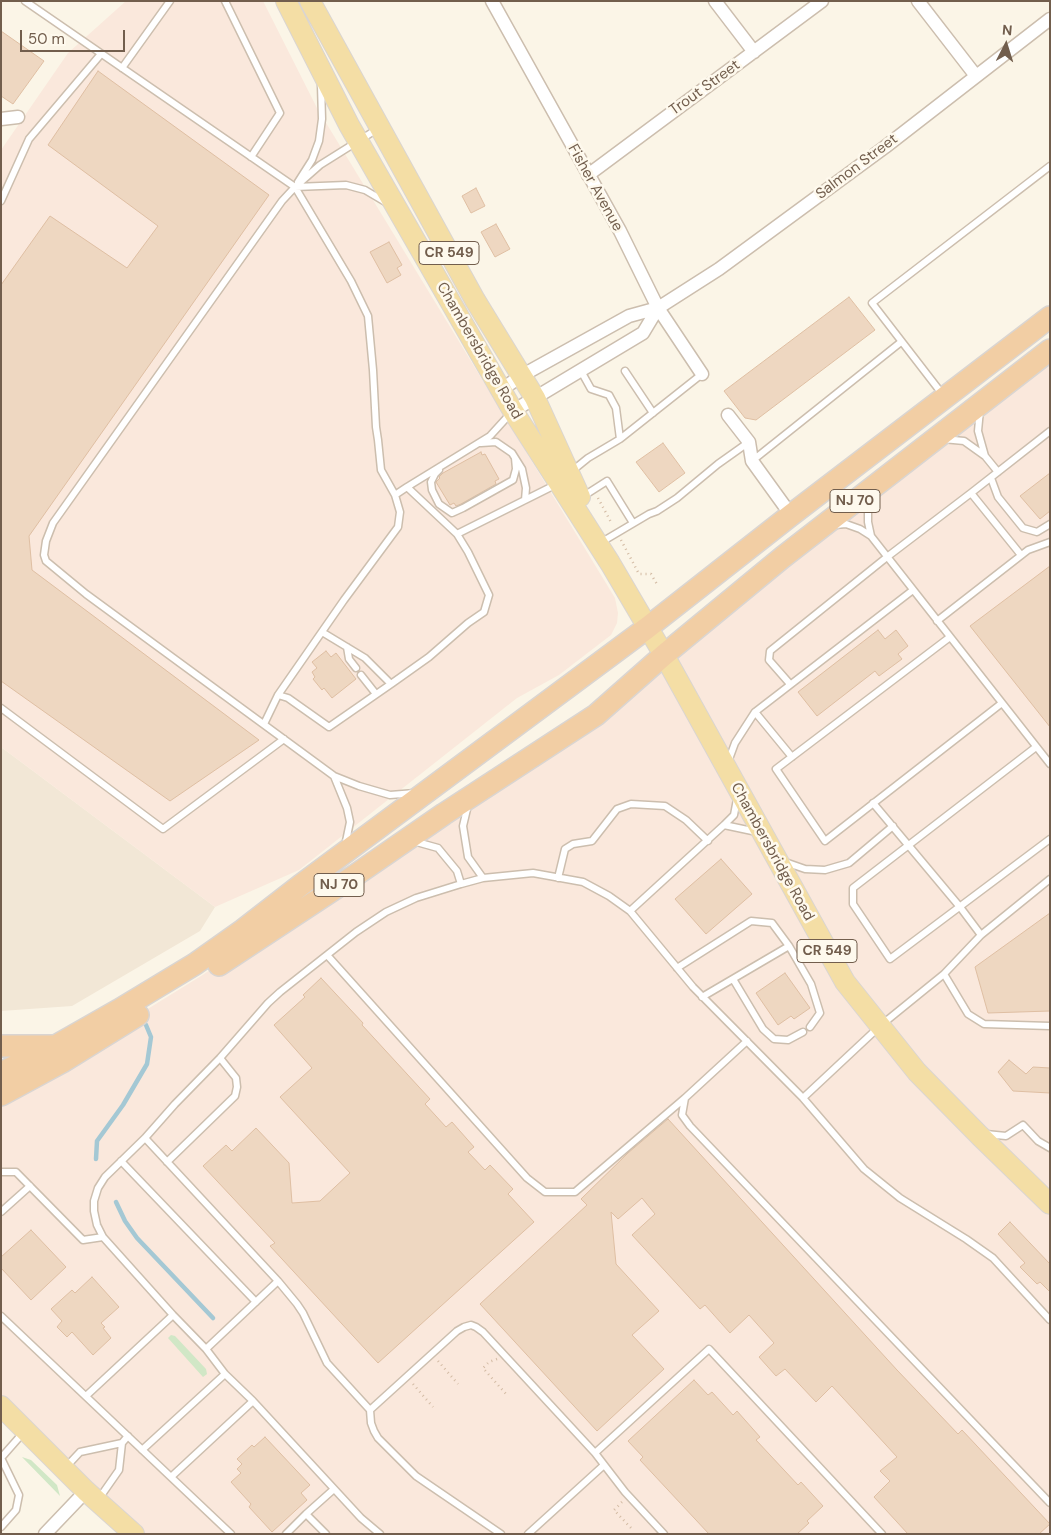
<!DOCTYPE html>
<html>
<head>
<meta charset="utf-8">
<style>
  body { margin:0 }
  #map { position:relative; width:1051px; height:1535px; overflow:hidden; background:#fbf5e7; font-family:"DM Sans",sans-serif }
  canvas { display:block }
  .frame { position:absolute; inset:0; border:2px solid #725e4d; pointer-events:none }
  .north { position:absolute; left:981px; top:20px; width:50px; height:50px; -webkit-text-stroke:4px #fef9ed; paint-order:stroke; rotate:5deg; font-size:14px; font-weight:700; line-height:20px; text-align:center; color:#725e4d }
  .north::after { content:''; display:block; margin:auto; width:18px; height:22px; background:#725e4d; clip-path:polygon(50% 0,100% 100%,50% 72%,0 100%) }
  .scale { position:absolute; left:20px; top:30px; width:105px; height:22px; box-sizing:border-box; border:2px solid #725e4d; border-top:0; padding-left:6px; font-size:15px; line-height:18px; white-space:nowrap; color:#725e4d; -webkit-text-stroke:4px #fef9ed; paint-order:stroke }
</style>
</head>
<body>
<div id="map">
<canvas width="1051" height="1535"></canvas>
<div class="frame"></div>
<div class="north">N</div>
<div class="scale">50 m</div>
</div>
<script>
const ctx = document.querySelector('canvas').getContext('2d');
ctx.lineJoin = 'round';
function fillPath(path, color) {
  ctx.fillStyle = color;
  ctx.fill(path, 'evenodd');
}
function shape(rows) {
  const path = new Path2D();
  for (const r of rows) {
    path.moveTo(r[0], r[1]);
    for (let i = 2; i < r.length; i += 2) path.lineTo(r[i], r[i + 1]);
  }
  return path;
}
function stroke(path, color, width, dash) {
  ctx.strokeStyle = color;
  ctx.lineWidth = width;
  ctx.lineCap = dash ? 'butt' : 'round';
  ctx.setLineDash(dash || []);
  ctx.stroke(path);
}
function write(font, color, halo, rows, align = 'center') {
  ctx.font = font + ' "DM Sans",sans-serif';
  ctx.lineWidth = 5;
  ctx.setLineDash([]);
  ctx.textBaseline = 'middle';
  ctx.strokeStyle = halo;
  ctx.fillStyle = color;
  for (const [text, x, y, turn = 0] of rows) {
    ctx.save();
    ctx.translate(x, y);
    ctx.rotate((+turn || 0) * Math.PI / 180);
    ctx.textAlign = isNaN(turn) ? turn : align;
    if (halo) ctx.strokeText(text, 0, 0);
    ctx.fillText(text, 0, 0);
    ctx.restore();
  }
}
const residential = shape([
  [1,747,215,907,200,931,72,1006,1,1011]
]);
const commercial = shape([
  [126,1,263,1,317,108,615,598,618,613,617,623,611,635,559,675,517,698,299,870,215,907,1,747,1,150,68,53],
  [1050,350,1050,1534,134,1534,1,1406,1,1095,62,1062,201,976,596,715]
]);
const green = shape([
  [171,1335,175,1336,206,1369,207,1374,203,1377,168,1338],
  [22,1457,31,1460,57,1485,60,1496]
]);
const stream = shape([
  [96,1159,97,1141,123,1105,147,1064,151,1037,146,1025],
  [116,1202,125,1221,137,1238,213,1318]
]);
const building = shape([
  [1,31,44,61,13,104,1,96,1,31],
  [98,71,269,195,29,536,32,570,259,740,170,801,1,681,1,285,50,216,127,268,158,226,48,145,98,71],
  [476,188,485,206,471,213,462,196,476,188],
  [496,224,510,249,495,257,481,232,496,224],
  [389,242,402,265,397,268,401,275,387,283,370,252,389,242],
  [849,297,875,330,756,420,745,418,724,391,849,297],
  [663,443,685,473,659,492,636,462,663,443],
  [481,452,482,455,485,454,499,479,495,481,496,484,461,504,456,506,454,503,450,505,436,482,440,478,439,477,443,473,481,452],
  [1050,473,1050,511,1040,519,1020,496,1050,473],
  [1050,566,1050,727,970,626,1050,566],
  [878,630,885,639,896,630,908,646,898,654,902,659,879,676,875,671,817,716,798,692,878,630],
  [326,651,331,657,336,653,356,679,332,698,324,688,322,690,313,679,315,677,312,672,317,668,312,662,326,651],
  [721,859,752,894,706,934,675,899,721,859],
  [1050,913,1050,1011,988,1013,975,967,1050,913],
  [785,973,810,1008,794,1019,791,1016,778,1025,756,993,785,973],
  [321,978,363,1023,362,1025,430,1099,425,1104,446,1127,452,1122,474,1147,468,1152,485,1170,490,1165,513,1189,508,1194,534,1222,378,1363,270,1246,275,1243,203,1166,226,1145,232,1151,256,1128,289,1163,292,1203,320,1201,350,1173,280,1097,312,1068,274,1025,305,997,303,995,321,978],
  [1009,1060,1026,1074,1033,1067,1050,1068,1050,1093,1013,1091,998,1072,1009,1060],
  [668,1119,897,1370,958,1434,962,1430,1050,1524,1039,1534,908,1534,874,1497,890,1481,880,1471,897,1457,832,1386,816,1402,785,1369,776,1376,759,1357,774,1343,749,1315,730,1333,705,1305,700,1309,632,1235,655,1214,642,1198,618,1219,611,1212,616,1264,659,1311,632,1335,664,1369,597,1431,480,1304,587,1205,581,1199,628,1153,668,1119],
  [1010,1222,1050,1264,1050,1292,1040,1282,1037,1284,1020,1267,1025,1263,998,1234,1010,1222],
  [31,1230,66,1267,31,1300,1,1268,1,1257,31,1230],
  [92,1277,119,1307,101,1323,105,1327,103,1328,111,1338,93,1355,72,1332,67,1337,57,1327,62,1321,51,1309,72,1290,75,1293,92,1277],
  [694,1380,708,1395,712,1392,733,1415,737,1411,760,1437,756,1440,798,1485,801,1482,823,1506,807,1521,809,1523,797,1534,709,1534,640,1460,643,1457,628,1441,694,1380],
  [265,1437,310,1485,301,1493,307,1500,272,1532,249,1507,251,1504,231,1482,241,1473,237,1469,242,1464,237,1459,252,1445,254,1447,265,1437]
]);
const path = shape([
  [598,498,612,524],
  [621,540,639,574,651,574,658,586],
  [497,1359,489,1362,483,1368,506,1394],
  [438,1361,458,1384],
  [413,1384,433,1407],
  [622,1502,614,1510,631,1528]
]);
const service = shape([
  [25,1,295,187,351,281,368,316,373,370,376,427,378,440,381,470,395,495,400,512,398,527,344,600,278,695,264,724],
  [225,1,280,113,251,157],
  [122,68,170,1],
  [379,128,320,165,295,187,282,201,53,523,46,541,44,555,46,561,86,594,334,776,359,786,390,795,415,793],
  [298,182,312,160,319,141,322,119,321,85],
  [295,187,346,185,365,190,387,203],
  [1,201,29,139,101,54],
  [625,371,653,413],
  [943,395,872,303,1050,166],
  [980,410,978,431,985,456],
  [510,414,490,436,407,487,457,534,557,484],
  [620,439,702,374],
  [943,439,964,441,985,456,998,472],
  [481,443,496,442,512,453,522,469,526,488,525,500],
  [752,461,901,342],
  [439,470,435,474,431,482,432,490,439,504,452,513,463,508,513,480,516,469,515,458],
  [572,471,588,458,620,439,616,408,609,395,591,389,581,371],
  [991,478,998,497,1023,528,1037,532,1050,524],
  [971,493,1021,555],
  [395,495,407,487],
  [582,497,607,481,633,523],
  [835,525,846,524,860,529,871,536,868,522,868,506,874,496],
  [871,536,1050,764],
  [600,543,649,514,657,511,677,498,718,464,749,442],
  [937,621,1028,550,1050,542],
  [950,637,776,769,825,841,1002,703],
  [347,647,349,659,356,668],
  [361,675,376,694],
  [391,684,429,657,468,623,484,612,489,595,468,552,457,534],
  [790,684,769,660,770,651,887,557,971,493,1050,431],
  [278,695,288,698,329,727,391,684,365,658,322,632],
  [1,708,163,829,284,739],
  [1036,747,853,888,853,904,890,959,1050,839],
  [792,757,755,712,913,590],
  [728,762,735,743,755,712],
  [334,776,347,808,350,822,345,846],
  [873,803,960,907,981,935],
  [468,805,463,826,468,857,483,878],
  [724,825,757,832],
  [413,841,438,848,457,871,461,884],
  [785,862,805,869,825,870,849,863,893,826],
  [558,878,565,849,573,844,592,841,617,809,631,804,665,806,686,820,708,841],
  [630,911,724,825,734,815,737,799],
  [327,955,527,1178,545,1192,575,1192,685,1098],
  [677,968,751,921,772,923,789,946,811,984,820,1013,810,1027],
  [944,974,968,1014,984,1024,1050,1026],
  [733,979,763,1029,774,1039,788,1040,803,1032],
  [702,997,789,946],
  [747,1041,685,1098,682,1115,690,1126,1050,1503],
  [803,1098,880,1026,944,974,981,935,1050,879],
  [986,1134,1006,1136,1023,1125,1038,1141,1050,1148],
  [145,1138,278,1281,297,1304,303,1313,327,1363,370,1410,457,1331,464,1327,471,1325,476,1327,483,1332,595,1453,625,1492,664,1534],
  [121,1161,256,1302],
  [167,1162,235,1096,237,1087,236,1078,220,1058],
  [1,1172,16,1172,83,1240,103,1237],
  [1,1212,30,1186],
  [1,1316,231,1534],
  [206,1349,278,1281],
  [86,1396,173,1315],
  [370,1410,371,1423,374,1431,378,1438,416,1476,501,1534],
  [142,1450,225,1374],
  [595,1453,709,1349,882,1534],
  [1,1458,19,1495,16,1510,1,1527],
  [1,1458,23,1433],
  [66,1467,80,1452,122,1443],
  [171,1477,253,1401],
  [98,1500,119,1470,122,1443,128,1436],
  [286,1534,306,1514],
  [326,1534,306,1514,334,1489],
  [380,1534,361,1518,253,1401,225,1374,206,1349,173,1315,103,1237,97,1225,94,1211,94,1201,98,1188,105,1177,145,1138,175,1104,220,1058,268,1003,280,992,356,932,386,912,416,898,461,884,483,878,533,873,583,882,609,896,630,911,693,987,803,1098,864,1169,900,1198,966,1239,993,1258,1050,1320],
  [528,1534,604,1465]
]);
const minor = shape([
  [492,1,620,231,658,308,702,374],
  [715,1,754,52],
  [918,1,976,76],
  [1,119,18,117],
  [588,175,822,1],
  [501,390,521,376,629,316,658,308,719,269,885,147,1050,19],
  [513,411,643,333,658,308],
  [728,415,749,442,752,461,791,515],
  [45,1534,86,1491]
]);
const primary = shape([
  [286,1,349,125,513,411,610,563,664,655,845,982,917,1072,980,1136,1050,1204],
  [310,1,475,300,535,398,580,497],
  [1,1406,86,1491,134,1534]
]);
const trunk = shape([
  [219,965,357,874,444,814,596,715,664,655,783,557,1050,350],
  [1,1046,52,1046],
  [1,1073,54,1047,119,1010,195,964,243,930,301,885,647,628,791,515,1050,317],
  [1,1095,62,1062,138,1015]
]);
const shields = [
  [449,253,60],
  [855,501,50],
  [339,885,50],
  [827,951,60]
];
const shieldNames = [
  ["CR 549",449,253],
  ["NJ 70",855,501],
  ["NJ 70",339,885],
  ["CR 549",827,951]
];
const streetNames = [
  ["Trout Street",705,88,-36],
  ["Salmon Street",857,167,-37],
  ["Fisher Avenue",595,188,61],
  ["Chambersbridge Road",479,351,60],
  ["Chambersbridge Road",772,852,61]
];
fillPath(residential, '#f2e7d6');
fillPath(commercial, '#fae8dc');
fillPath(green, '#d1e7c6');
stroke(stream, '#a4c8d4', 4.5);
fillPath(building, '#eed7c1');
stroke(building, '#dfbfa3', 1);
stroke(service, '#ccbeae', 9);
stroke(minor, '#ccbeae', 15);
stroke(primary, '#dad5d1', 22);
stroke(trunk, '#dad5d1', 24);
stroke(path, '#d3bba4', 2.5, [1, 4]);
stroke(service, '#fff', 6);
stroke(minor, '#fff', 12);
stroke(primary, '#f4dea5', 20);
stroke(trunk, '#f2cea4', 21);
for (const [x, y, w] of shields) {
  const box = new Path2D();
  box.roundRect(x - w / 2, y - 11.5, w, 23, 4);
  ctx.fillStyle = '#fef9ed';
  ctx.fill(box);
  stroke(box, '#725e4d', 1);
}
write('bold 14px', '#725e4d', null, shieldNames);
write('15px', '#725e4d', '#fef9ed', streetNames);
</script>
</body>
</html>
